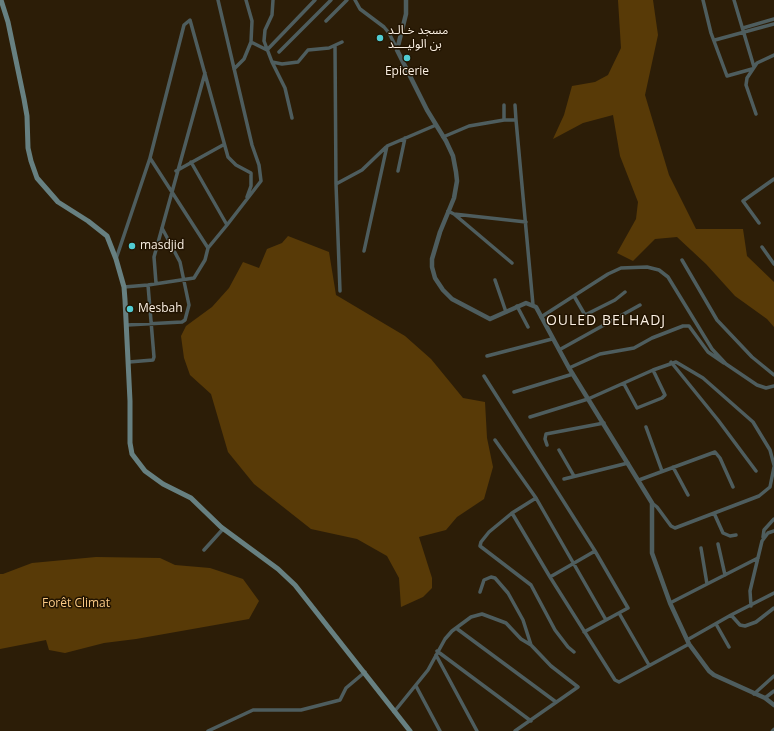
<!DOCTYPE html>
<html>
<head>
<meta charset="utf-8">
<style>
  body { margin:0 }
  canvas { display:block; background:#2c1d07 }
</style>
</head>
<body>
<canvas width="774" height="731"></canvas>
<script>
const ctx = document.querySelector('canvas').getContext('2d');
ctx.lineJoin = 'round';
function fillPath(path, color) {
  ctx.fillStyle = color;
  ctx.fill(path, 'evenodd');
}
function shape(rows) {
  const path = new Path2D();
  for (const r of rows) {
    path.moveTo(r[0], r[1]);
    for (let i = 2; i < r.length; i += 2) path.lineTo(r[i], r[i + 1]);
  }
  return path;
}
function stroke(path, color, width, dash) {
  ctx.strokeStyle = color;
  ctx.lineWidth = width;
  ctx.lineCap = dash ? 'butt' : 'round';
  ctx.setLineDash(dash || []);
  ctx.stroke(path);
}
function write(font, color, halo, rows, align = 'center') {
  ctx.font = font + ' "Open Sans","Noto Sans Arabic",sans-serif';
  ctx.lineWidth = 3;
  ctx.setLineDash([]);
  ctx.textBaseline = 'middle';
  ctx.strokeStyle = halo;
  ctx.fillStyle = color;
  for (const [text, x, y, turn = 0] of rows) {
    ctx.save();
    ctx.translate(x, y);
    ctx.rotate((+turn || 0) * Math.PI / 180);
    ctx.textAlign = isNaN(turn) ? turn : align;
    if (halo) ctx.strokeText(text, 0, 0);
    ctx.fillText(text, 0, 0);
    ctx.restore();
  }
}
const green = shape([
  [618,0,653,0,658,35,645,95,669,175,696,229,743,229,747,256,774,282,774,327,767,319,735,296,706,264,677,237,655,239,633,261,617,253,636,219,638,202,620,156,613,115,583,123,553,139,564,115,572,86,595,82,608,75,621,48],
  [288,236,329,252,336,295,405,336,431,359,463,398,485,402,487,438,493,467,484,499,457,517,446,530,419,537,432,578,432,588,423,597,401,607,399,578,387,556,357,539,311,529,254,484,228,452,211,394,190,375,184,358,181,336,186,326,212,307,229,288,243,262,259,268,267,249,282,243],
  [96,557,160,558,175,565,210,568,243,579,259,601,249,619,136,639,104,643,65,653,49,650,46,640,0,649,0,574,3,574,32,563]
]);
const minor = shape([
  [218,0,252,145,259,165,261,181,227,225],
  [246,0,252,21,251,42],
  [273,0,272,15,265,30,264,41,272,62,282,64,298,62,308,50,329,48,342,42],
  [355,0,360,9,384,27,389,33,397,49],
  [703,0,711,33,727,76,752,69],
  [734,0,754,67],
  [326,21,347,0],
  [743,28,774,19],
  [715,40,774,24],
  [335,46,336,184,340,291],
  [267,50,315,0],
  [279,52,331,0],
  [272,62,285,88,292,118],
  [234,69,244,59,251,42,267,50],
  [756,114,746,85,747,78,757,63,774,55],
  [504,120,504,105],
  [516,120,533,305],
  [443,137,469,126,504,120,516,120,515,105],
  [150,158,208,248,227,225,191,162],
  [176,171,223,145],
  [398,171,405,138],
  [336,184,362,170,386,147],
  [448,211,454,214,526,222],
  [454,214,512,263],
  [759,223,743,201,774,179],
  [762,247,774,264],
  [364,251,387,146,436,125],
  [116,259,150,158,184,25,190,20,228,157,236,165,251,173,251,186,247,197],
  [682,260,717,320,752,357,774,375],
  [495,280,506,312],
  [156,283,154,257,205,73],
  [124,287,148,285,194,278,205,260,208,248],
  [574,296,585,315,615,300,625,292],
  [517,306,528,327],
  [541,317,608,274,621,268,647,267,659,270,668,277,712,349,726,364,757,385,766,388,774,386],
  [127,325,182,322,185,320,189,305,180,262,162,228],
  [559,350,640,305],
  [487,356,552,339],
  [129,362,153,360,154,357,148,285],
  [671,362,718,420,756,471],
  [569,368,600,354,634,348,652,338,683,326,689,326,708,352,724,363],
  [484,376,595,551,628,608,584,632],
  [624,384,637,408,662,398,665,395,653,370],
  [514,392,573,374],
  [530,417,588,399,653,370,676,362,703,378,753,422,770,450,774,465],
  [646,427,662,471],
  [495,440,536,498,606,620],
  [547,445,545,439,546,434,604,423],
  [559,450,574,476],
  [673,467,688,495],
  [564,479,628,463],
  [639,480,715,452,720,458,733,487],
  [652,503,657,507,671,526,675,528,759,496,770,487,774,467],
  [512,513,536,498],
  [714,513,723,533,730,536,736,535],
  [763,537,764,530,774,519],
  [718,544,725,575],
  [701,548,707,584],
  [204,550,223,529],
  [550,577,595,551],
  [480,592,484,580,491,577,495,578,508,593,523,620,531,645],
  [670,603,758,558],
  [751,606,750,591,762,541,768,533,774,531],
  [619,613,649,665],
  [731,615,774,593],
  [716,624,729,647],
  [456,628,556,702],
  [687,640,731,615,740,625,745,626,756,622,774,608],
  [437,651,531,721],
  [574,652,568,647,555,630,531,585,480,546,481,542,489,532,512,513,550,577,615,680,619,682,689,644],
  [436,655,477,731],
  [416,686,440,731],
  [754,694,774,676],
  [765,698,774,691],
  [394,712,428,670,445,639,452,631,471,617,482,614,506,623,521,639,531,645,551,666,578,687,515,731],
  [208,731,253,710,301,710,340,700,346,688,365,672]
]);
const tertiary = shape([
  [406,0,406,14,397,50,427,110,446,141,453,156,456,172,457,181,454,198,440,232,432,259,432,267,435,278,443,290,452,299,490,319,526,303,536,307,569,368,652,503,652,553,670,603,689,644,709,671,714,675,765,698,774,705],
  [773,731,774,730]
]);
const secondary = shape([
  [1,0,8,22,24,99,27,116,28,148,31,161,37,178,58,202,88,221,107,236,116,259,124,287,125,300,130,401,130,443,132,454,145,471,163,484,191,498,221,527,278,569,295,585,410,731]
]);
const markers = [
  [380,38,4,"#51ccd2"],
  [407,58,4,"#51ccd2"],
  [132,246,4,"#51ccd2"],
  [130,309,4,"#51ccd2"]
];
const poiNames = [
  ["مسجد خـالـد",388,31],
  ["بن الوليــــد",388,45],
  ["Epicerie",407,72,"center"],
  ["masdjid",140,246],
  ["Mesbah",138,309]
];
const parkNames = [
  ["Forêt Climat",76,604]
];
const quarterNames = [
  ["OULED BELHADJ",606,321]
];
fillPath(green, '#583a07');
stroke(minor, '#4e5d5e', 3.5);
stroke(tertiary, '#4e5d5e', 4.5);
stroke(secondary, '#678081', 5);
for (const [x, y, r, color] of markers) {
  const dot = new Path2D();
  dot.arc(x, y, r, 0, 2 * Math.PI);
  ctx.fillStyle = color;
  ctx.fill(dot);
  stroke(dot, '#221401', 1.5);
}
write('12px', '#fbf0e3', '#221401', poiNames, 'left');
write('12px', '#fbca85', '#221401', parkNames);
ctx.letterSpacing = '1px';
write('14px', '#fbf0e3', '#221401', quarterNames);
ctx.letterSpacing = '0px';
</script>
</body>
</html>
